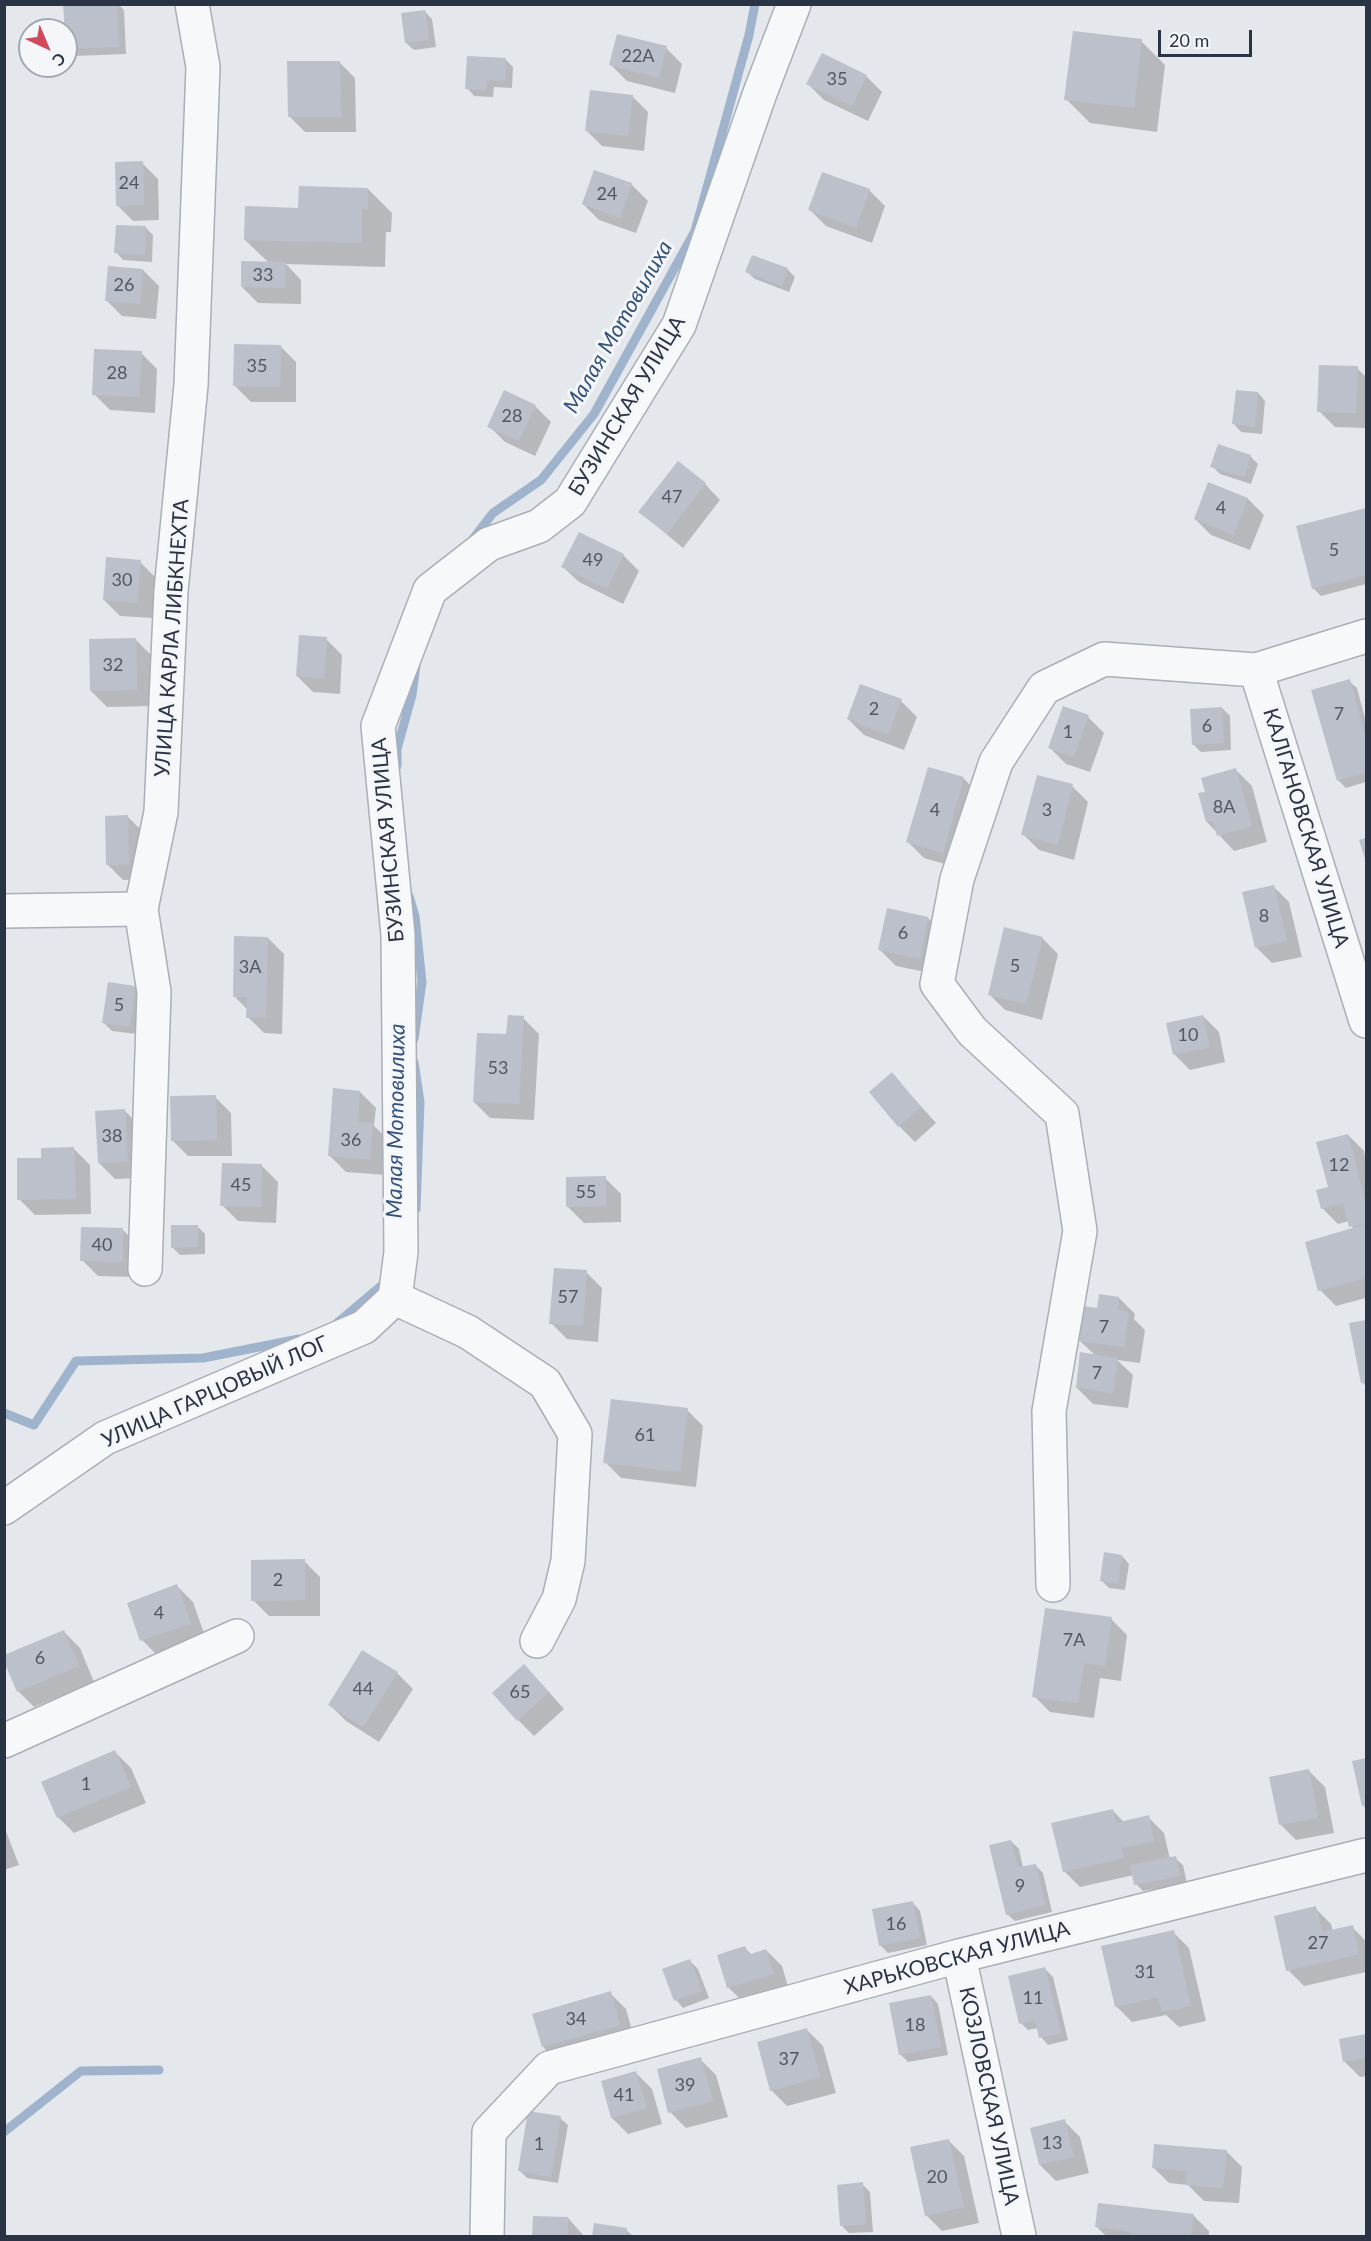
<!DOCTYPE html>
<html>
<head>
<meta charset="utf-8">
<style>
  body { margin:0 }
  #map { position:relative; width:1371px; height:2241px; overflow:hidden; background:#e4e7ec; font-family:Lato,sans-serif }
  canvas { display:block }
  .frame { position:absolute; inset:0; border:6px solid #2b3445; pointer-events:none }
  .north { position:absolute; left:18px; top:18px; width:60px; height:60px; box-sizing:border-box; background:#f4f6f9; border:2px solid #a4a8b1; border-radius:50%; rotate:136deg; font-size:16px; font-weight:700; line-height:24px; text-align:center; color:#2b3445 }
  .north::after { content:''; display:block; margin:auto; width:21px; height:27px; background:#d1495b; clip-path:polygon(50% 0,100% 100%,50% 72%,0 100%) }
  .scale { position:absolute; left:1158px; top:30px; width:94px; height:27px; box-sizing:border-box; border:3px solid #2b3445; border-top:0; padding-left:8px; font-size:18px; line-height:21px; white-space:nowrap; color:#2b3445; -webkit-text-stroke:4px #f4f6f9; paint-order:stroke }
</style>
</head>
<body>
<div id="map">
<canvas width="1371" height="2241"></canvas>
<div class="frame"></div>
<div class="north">С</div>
<div class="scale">20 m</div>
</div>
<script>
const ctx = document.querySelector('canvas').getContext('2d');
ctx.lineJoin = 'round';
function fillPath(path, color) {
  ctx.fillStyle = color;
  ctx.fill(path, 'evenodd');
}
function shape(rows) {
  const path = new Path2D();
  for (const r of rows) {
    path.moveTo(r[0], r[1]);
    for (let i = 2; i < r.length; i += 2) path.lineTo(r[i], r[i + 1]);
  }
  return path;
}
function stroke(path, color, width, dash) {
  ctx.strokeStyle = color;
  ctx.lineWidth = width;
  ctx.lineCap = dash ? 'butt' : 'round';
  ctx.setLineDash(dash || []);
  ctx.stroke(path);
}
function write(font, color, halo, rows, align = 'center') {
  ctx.font = font + ' Lato,sans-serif';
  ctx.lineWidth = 6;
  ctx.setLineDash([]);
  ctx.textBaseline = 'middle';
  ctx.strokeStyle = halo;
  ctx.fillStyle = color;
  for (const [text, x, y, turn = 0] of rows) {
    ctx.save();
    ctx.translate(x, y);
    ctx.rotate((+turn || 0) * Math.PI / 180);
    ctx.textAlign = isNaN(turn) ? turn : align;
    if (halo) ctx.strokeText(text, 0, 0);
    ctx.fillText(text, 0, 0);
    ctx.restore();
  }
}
const shadow = shape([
  [65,4,139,4,120,6,124,10,126,54,74,56,67,49],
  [424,11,432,19,436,47,414,50,406,43],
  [1141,41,1165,65,1157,132,1090,123,1066,99],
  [666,48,682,64,675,93,627,81,611,65],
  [505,59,513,67,512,88,494,87,493,97,474,96,467,88],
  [339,62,355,78,356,132,305,132,289,116],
  [866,76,882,92,868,121,824,100,808,84],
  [632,96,648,112,644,151,602,146,586,130],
  [142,163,158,179,159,220,133,221,117,205],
  [595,172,632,185,648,201,636,233,599,220,583,204],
  [368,189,392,213,391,232,386,232,385,267,286,264,301,280,301,304,258,303,242,287,269,263,245,240,300,209],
  [869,190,885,206,872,243,826,226,810,210],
  [146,228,153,235,152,262,123,260,116,252],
  [787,269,795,277,789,292,755,279,747,272],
  [143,270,159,286,156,319,122,316,106,300],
  [280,346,296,362,296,402,251,402,235,386],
  [141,353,157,369,155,413,110,410,94,394],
  [1357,368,1366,377,1366,428,1335,427,1319,411],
  [1258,393,1265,401,1262,434,1241,432,1234,424],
  [535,406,551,422,535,456,505,442,489,426],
  [1250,456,1258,464,1251,484,1220,474,1212,466],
  [705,484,720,500,683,548,640,512],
  [1209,484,1248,499,1264,515,1250,550,1211,535,1195,519],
  [1366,509,1366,584,1321,596,1313,588,1298,527],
  [623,555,639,571,623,604,579,582,563,567],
  [140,562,156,578,153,618,120,616,104,600],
  [135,639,151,655,153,706,107,707,91,691],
  [326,639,342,655,340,694,313,692,297,676],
  [1349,681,1357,688,1366,722,1366,782,1346,788,1339,781],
  [901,701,917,717,904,750,864,735,848,719],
  [1222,708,1230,716,1231,750,1201,752,1193,744],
  [1088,717,1104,733,1090,772,1066,764,1050,748],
  [929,769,964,779,980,795,959,868,924,858,908,842],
  [1236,770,1252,786,1267,842,1234,851,1207,822],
  [1072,786,1088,802,1074,860,1039,850,1023,834],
  [128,817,144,833,145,880,123,880,107,864],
  [1273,886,1289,902,1302,957,1272,963,1256,947],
  [928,918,944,934,935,974,896,966,880,950],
  [268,938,284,954,282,1034,264,1033,248,1017,248,1010,234,996],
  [1042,938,1058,954,1042,1020,1005,1010,989,994],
  [135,987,142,995,137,1034,112,1031,104,1023],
  [1203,1016,1219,1032,1225,1062,1190,1070,1174,1054],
  [523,1018,539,1034,534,1120,490,1118,474,1102,508,1036],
  [892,1074,936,1123,915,1142,899,1126],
  [360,1092,376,1108,374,1126,389,1140,386,1175,346,1172,330,1156],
  [215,1097,231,1113,232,1156,188,1156,172,1140],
  [125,1111,141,1127,143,1178,115,1179,99,1163],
  [1348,1135,1364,1151,1366,1163,1366,1298,1336,1306,1320,1290,1354,1230,1349,1221,1338,1224,1322,1208],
  [74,1149,90,1165,91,1214,35,1215,19,1199,42,1159],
  [262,1166,278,1182,276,1223,238,1221,222,1205],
  [605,1178,621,1194,621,1222,584,1223,568,1207],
  [197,1226,205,1234,205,1254,180,1255,172,1247],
  [123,1230,139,1246,138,1277,98,1276,82,1260],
  [586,1272,602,1288,598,1342,567,1339,551,1323],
  [1119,1298,1135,1314,1134,1319,1145,1330,1140,1363,1117,1360,1133,1375,1128,1408,1093,1404,1077,1388,1096,1356,1080,1341,1098,1309],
  [1366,1321,1366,1386,1363,1383,1350,1325],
  [687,1410,703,1426,696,1487,621,1478,605,1462],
  [1122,1556,1129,1564,1125,1590,1109,1588,1102,1581],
  [304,1561,320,1577,320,1616,269,1616,253,1600],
  [177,1586,193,1602,206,1639,158,1656,142,1640],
  [1111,1619,1127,1635,1121,1681,1100,1678,1094,1718,1050,1712,1034,1696],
  [64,1632,80,1648,94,1682,34,1707,18,1691],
  [397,1673,413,1689,379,1742,346,1721,330,1705],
  [540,1682,564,1709,534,1736,518,1720],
  [115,1752,131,1768,146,1803,74,1833,58,1817],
  [1366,1759,1366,1809,1363,1805,1354,1762],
  [1309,1771,1325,1787,1334,1833,1296,1840,1280,1824],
  [1113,1811,1124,1822,1148,1817,1164,1833,1170,1859,1175,1858,1183,1865,1187,1883,1143,1891,1136,1884,1134,1875,1080,1887,1064,1871],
  [4,1826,19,1865,4,1870],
  [1011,1841,1019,1849,1023,1868,1035,1865,1043,1873,1052,1912,1015,1921,1007,1914],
  [913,1903,920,1911,927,1945,888,1953,880,1945],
  [1315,1908,1331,1924,1333,1931,1352,1927,1366,1941,1366,1972,1304,1986,1288,1970],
  [1173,1932,1189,1948,1206,2021,1179,2027,1166,2015,1132,2022,1116,2006],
  [745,1948,752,1955,766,1950,782,1966,789,1990,744,2003,728,1987],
  [690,1961,698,1969,709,1998,683,2008,676,2000],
  [1045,1969,1053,1977,1068,2040,1048,2045,1041,2037,1038,2028,1028,2030,1021,2023],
  [610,1993,626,2009,635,2041,559,2063,543,2047],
  [931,1996,938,2004,948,2055,908,2062,901,2055],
  [807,2030,823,2046,836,2093,787,2106,771,2090],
  [1366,2035,1366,2076,1360,2077,1344,2061,1340,2040],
  [700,2059,716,2075,728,2117,686,2128,670,2112],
  [636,2073,652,2089,662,2124,628,2134,612,2118],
  [560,2118,568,2125,558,2183,527,2178,519,2170],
  [1064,2121,1080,2137,1089,2173,1056,2181,1040,2165],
  [948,2140,964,2156,979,2223,942,2231,926,2215],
  [1226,2151,1242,2167,1239,2203,1204,2201,1188,2185,1169,2183,1153,2167],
  [862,2184,870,2192,873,2232,849,2233,842,2226],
  [1193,2215,1209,2231,1209,2236,1106,2236,1097,2227],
  [534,2217,568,2218,584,2236,534,2236],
  [595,2225,626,2230,633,2236,593,2236]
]);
const stream = shape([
  [473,539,493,513,541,480,594,414,695,231,749,35,755,4],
  [397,766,397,749,412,695,416,665],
  [409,896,415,916,422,982,414,1039],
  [414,1062,420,1102,416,1209],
  [336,1324,387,1281],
  [4,1413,34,1425,76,1361,203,1358,299,1339],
  [4,2132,81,2071,159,2070]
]);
const building = shape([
  [63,4,117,4,119,47,66,49],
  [425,10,429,40,405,43,401,13],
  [1073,31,1142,39,1134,108,1064,100],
  [617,34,667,46,659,78,609,65],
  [822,53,867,75,852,106,806,84],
  [467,56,506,58,505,81,487,80,486,90,465,89],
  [287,61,340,61,341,117,288,117],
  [590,90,633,95,628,136,585,131],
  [143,161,144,205,116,206,115,162],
  [594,170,632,183,620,218,582,204],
  [822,172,870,189,856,228,808,210],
  [299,186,368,188,368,209,362,208,362,243,244,240,245,206,298,208],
  [116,225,146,226,145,255,114,253],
  [752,255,788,268,782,286,745,272],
  [241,261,286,262,285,288,241,287],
  [108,266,143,269,140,304,105,301],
  [234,344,281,345,280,387,233,386],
  [94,349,142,351,139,397,92,395],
  [1319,365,1358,366,1356,413,1317,412],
  [504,390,536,405,519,441,487,427],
  [1236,390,1258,392,1255,427,1232,424],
  [1218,444,1251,455,1244,477,1210,467],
  [678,461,706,483,667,534,638,512],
  [1208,482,1248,498,1234,535,1194,519],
  [1366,508,1366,575,1312,589,1296,526],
  [579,532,624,554,607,589,561,567],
  [106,557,141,560,137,603,103,600],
  [299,635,327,637,324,679,296,676],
  [136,638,137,690,90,691,89,639],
  [1350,679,1366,738,1366,773,1337,781,1311,690],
  [860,684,902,699,888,735,847,719],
  [1063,706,1089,715,1074,757,1048,748],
  [1222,707,1224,743,1192,745,1190,709],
  [928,767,964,777,943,853,906,842],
  [1236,768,1252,826,1217,836,1213,821,1206,822,1198,793,1205,792,1201,778],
  [1037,775,1073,784,1058,845,1021,835],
  [128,815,129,864,106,865,105,816],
  [1366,838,1366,862,1359,840],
  [1274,885,1287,941,1255,948,1242,892],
  [887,908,928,917,920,959,878,950],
  [1004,927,1043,937,1026,1004,988,995],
  [234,936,268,937,266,1018,246,1018,247,997,233,997],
  [108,982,135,986,130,1027,102,1023],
  [508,1015,524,1016,519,1104,473,1102,477,1033,506,1034],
  [1203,1015,1210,1047,1173,1055,1166,1023],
  [892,1072,921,1107,898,1127,869,1092],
  [333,1088,360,1091,358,1122,373,1123,370,1160,328,1156],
  [216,1095,217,1140,171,1141,170,1096],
  [125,1109,128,1162,98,1163,95,1111],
  [1348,1134,1366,1204,1366,1223,1349,1227,1343,1203,1321,1209,1316,1190,1328,1187,1316,1142],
  [74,1147,76,1199,17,1200,17,1158,41,1158,41,1148],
  [222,1163,262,1164,261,1207,220,1206],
  [606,1176,606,1206,566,1207,566,1177],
  [1366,1224,1366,1278,1318,1291,1305,1242],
  [171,1225,198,1225,198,1247,171,1248],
  [81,1227,123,1228,123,1262,80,1261],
  [554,1268,587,1270,583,1326,549,1324],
  [1099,1294,1119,1297,1118,1310,1129,1312,1124,1347,1079,1341,1084,1306,1097,1308],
  [1366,1320,1366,1382,1361,1383,1349,1323],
  [1080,1352,1118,1358,1113,1393,1076,1388],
  [611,1399,688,1408,680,1472,603,1463],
  [1104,1552,1122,1555,1118,1584,1100,1581],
  [305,1559,305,1600,251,1601,251,1560],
  [177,1584,191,1623,140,1641,127,1603],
  [1045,1608,1112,1617,1105,1666,1084,1663,1078,1703,1032,1697],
  [64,1630,79,1666,17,1692,4,1662,4,1655],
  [362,1650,398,1672,363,1727,328,1705],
  [524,1664,549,1692,517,1721,492,1693],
  [115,1750,131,1787,57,1818,41,1782],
  [1366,1758,1366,1805,1362,1806,1352,1761],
  [1309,1769,1318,1818,1279,1825,1269,1777],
  [1113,1809,1116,1823,1149,1815,1154,1841,1122,1848,1124,1858,1063,1872,1051,1823],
  [1011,1840,1018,1867,1036,1864,1045,1905,1006,1915,989,1845],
  [1176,1856,1180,1876,1134,1885,1130,1865],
  [913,1901,920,1938,879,1946,872,1909],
  [1316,1906,1322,1932,1353,1925,1359,1954,1286,1971,1274,1916],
  [1174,1930,1191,2006,1162,2012,1158,1997,1115,2007,1101,1946],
  [745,1946,748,1955,766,1949,774,1974,727,1988,717,1955],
  [690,1959,702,1991,674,2001,662,1969],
  [1045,1967,1061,2033,1039,2038,1035,2020,1019,2024,1008,1976],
  [611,1991,620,2025,542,2047,532,2014],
  [931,1995,941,2047,899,2055,889,2003],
  [807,2028,820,2077,770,2091,757,2042],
  [1366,2034,1366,2058,1343,2062,1339,2039],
  [701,2057,713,2101,668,2113,657,2069],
  [636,2071,647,2108,611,2118,601,2081],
  [528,2111,561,2116,551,2177,518,2171],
  [1065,2119,1074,2157,1039,2165,1030,2128],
  [949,2139,964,2207,925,2216,910,2147],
  [1154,2144,1227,2150,1223,2188,1186,2185,1187,2171,1152,2168],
  [863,2182,866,2224,840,2226,837,2185],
  [1098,2203,1194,2214,1191,2236,1131,2236,1131,2232,1095,2227],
  [533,2216,568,2217,568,2236,532,2236],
  [594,2223,627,2228,626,2236,592,2236]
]);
const minor = shape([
  [1256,670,1366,1021],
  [4,911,141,909],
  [145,1269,154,992,141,909,161,812,171,591,191,385,203,67,192,4],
  [395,1298,401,1252,398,935,378,726,430,590,489,544,539,526,570,502,679,325,760,93,794,4],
  [395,1298,468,1332,545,1383,575,1434,568,1561,559,1599,537,1641],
  [4,1508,105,1438,364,1327,395,1298],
  [1053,1585,1049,1411,1080,1231,1062,1114,972,1031,937,984,957,879,996,762,1044,688,1104,659,1256,670,1366,636],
  [4,1741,237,1636],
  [959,1956,1019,2236],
  [487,2236,489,2132,549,2068,959,1956,1366,1855]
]);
const numberNames = [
  ["22А",638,56],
  ["35",837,79],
  ["24",129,183],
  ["24",607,194],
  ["33",263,275],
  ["26",124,285],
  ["35",257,366],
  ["28",117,373],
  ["28",512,416],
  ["47",672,497],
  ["4",1221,508],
  ["5",1334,550],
  ["49",593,560],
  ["30",122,580],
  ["32",113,665],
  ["2",874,709],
  ["7",1339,714],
  ["6",1207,726],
  ["1",1068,732],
  ["8А",1224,807],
  ["4",935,810],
  ["3",1047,810],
  ["8",1264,916],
  ["6",903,933],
  ["5",1015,966],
  ["3А",250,967],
  ["5",119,1005],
  ["10",1188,1035],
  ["53",498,1068],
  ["38",112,1136],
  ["36",351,1140],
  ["12",1339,1165],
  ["45",241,1185],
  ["55",586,1192],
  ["40",102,1245],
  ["57",568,1297],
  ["7",1104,1327],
  ["7",1097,1373],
  ["61",645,1435],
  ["2",278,1580],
  ["4",159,1613],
  ["7А",1074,1640],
  ["6",40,1658],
  ["44",363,1689],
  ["65",520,1692],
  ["1",86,1784],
  ["9",1020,1886],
  ["16",896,1924],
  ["27",1318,1943],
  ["31",1145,1972],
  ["11",1033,1998],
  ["34",576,2019],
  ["18",915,2025],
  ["37",789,2059],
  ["39",685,2085],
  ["41",624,2095],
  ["13",1052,2143],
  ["1",539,2144],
  ["20",937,2177]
];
const streetNames = [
  ["БУЗИНСКАЯ УЛИЦА",627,406,-59],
  ["УЛИЦА КАРЛА ЛИБКНЕХТА",172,638,-86],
  ["КАЛГАНОВСКАЯ УЛИЦА",1306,828,73],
  ["БУЗИНСКАЯ УЛИЦА",388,840,-95],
  ["УЛИЦА ГАРЦОВЫЙ ЛОГ",215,1392,-24],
  ["ХАРЬКОВСКАЯ УЛИЦА",957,1958,-15],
  ["КОЗЛОВСКАЯ УЛИЦА",989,2096,78]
];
const waterNames = [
  ["Малая Мотовилиха",618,327,-60],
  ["Малая Мотовилиха",396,1121,-89]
];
fillPath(shadow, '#0003');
stroke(stream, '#9fb4cc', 9);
fillPath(building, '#bbc0ca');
stroke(minor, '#a9aeb7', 36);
stroke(minor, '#f7f8fa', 33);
write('18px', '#4f5766', null, numberNames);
write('21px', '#2b3445', '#f4f6f9', streetNames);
write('italic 22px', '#34527a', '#f4f6f9', waterNames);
</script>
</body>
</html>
